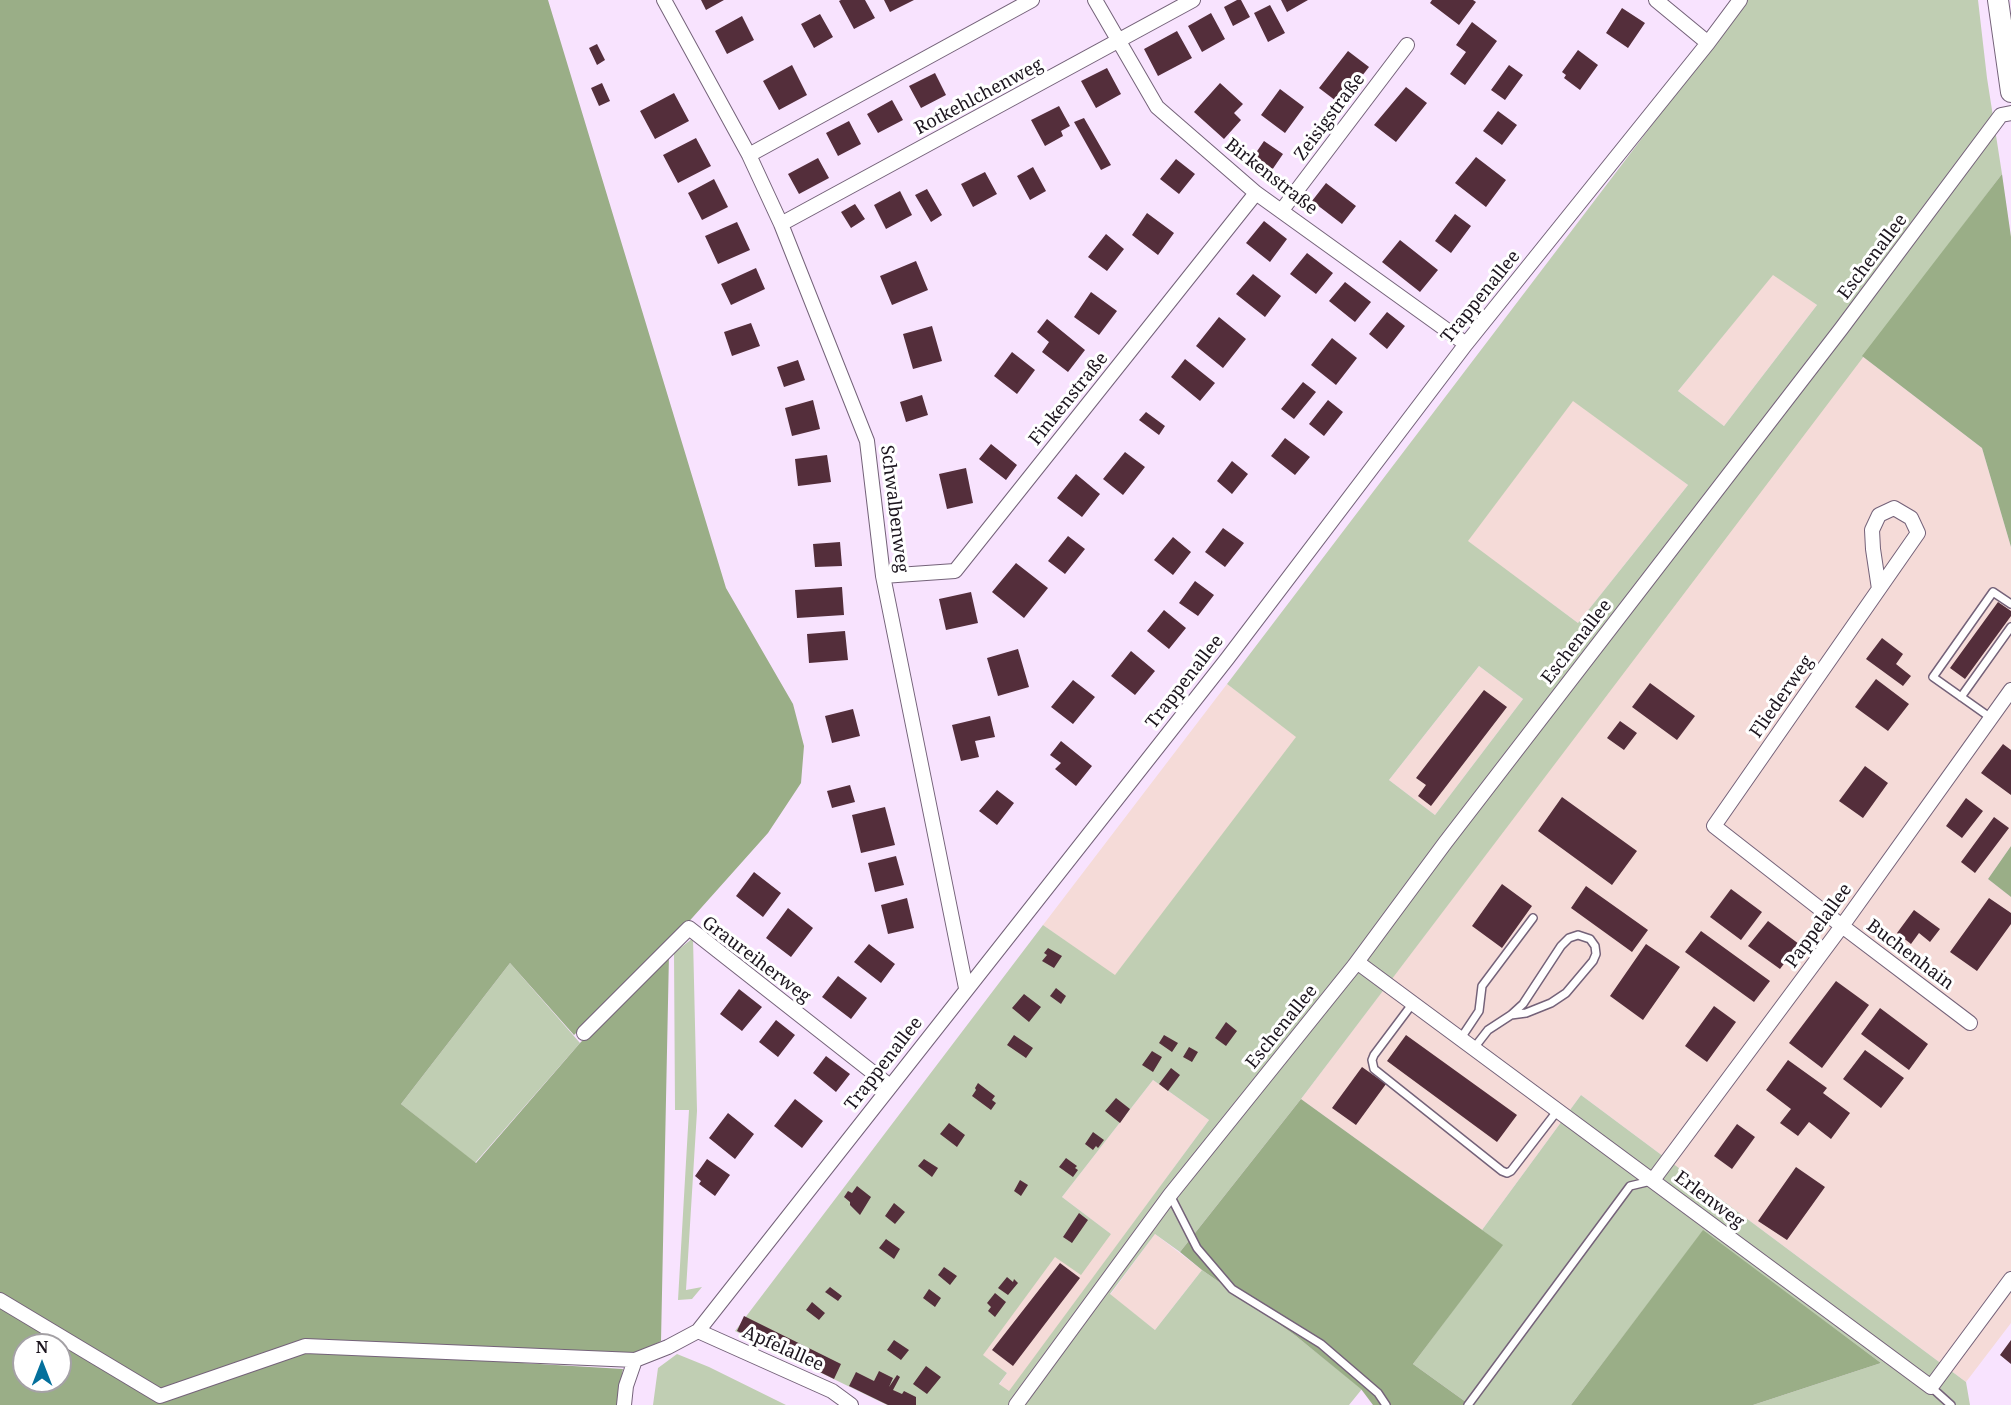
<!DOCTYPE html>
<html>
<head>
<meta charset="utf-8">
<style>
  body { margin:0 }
  #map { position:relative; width:2011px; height:1405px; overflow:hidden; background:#f8e3fe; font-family:"Noto Serif",serif }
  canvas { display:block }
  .north { position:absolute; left:12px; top:1333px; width:60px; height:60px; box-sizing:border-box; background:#fff; border:2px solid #a4a1a5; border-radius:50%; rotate:0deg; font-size:16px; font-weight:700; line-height:24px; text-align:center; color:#1c151e }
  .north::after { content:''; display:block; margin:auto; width:21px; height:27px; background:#04709c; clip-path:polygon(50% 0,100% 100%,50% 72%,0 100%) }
</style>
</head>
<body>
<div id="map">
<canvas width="2011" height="1405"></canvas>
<div class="north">N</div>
</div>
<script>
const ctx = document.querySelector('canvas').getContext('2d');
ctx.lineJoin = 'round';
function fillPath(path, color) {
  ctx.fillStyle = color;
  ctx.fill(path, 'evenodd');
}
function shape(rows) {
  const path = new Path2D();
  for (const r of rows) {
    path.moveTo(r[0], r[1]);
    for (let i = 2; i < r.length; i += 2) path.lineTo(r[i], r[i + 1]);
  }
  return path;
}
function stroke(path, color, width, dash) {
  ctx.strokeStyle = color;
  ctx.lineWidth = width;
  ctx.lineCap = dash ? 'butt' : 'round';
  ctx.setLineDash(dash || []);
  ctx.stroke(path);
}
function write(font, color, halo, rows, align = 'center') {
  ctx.font = font + ' "Noto Serif",serif';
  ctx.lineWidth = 6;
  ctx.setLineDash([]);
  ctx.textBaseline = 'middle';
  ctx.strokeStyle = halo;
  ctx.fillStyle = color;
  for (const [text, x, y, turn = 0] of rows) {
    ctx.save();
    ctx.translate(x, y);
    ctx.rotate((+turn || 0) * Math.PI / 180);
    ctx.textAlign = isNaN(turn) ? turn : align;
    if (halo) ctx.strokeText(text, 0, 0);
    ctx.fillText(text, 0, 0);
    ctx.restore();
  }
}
const industrial = shape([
  [1773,274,1817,305,1724,426,1678,391],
  [1862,356,1982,448,2011,547,2011,846,1988,879,2011,897,2011,1323,1966,1382,1581,1095,1482,1230,1301,1099],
  [1573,400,1688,485,1578,623,1467,541],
  [1479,666,1523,699,1435,815,1389,780],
  [1227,684,1297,737,1115,976,1043,925],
  [1153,1080,1209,1120,1009,1392,999,1385,1007,1373,982,1355,1055,1256,1111,1234,1062,1197],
  [1155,1234,1202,1270,1155,1330,1110,1295]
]);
const green = shape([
  [1747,0,1978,0,1987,78,2002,174,1301,1099,1180,1252,1155,1234,1110,1294,1155,1330,1202,1270,1296,1336,1362,1389,1349,1405,887,1405,735,1331,1043,925,1115,975,1296,737,1227,684],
  [1773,275,1817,305,1724,426,1678,391],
  [1573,401,1688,485,1578,623,1468,541],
  [1479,666,1523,699,1435,815,1389,780],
  [1153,1080,1209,1120,1009,1391,999,1384,1007,1373,983,1355,1055,1257,1081,1275,1111,1234,1062,1197],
  [693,938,697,1111,686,1290,702,1287,692,1299,678,1300,689,1110,675,1110,674,953],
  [510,963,580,1043,475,1163,401,1104],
  [1581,1095,1966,1382,1970,1405,1753,1405,1881,1363,1703,1231,1571,1405,1470,1405,1413,1364,1502,1245,1482,1230],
  [677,1354,709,1367,786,1405,653,1405,658,1368]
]);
const forest = shape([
  [0,0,548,0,726,588,793,704,804,746,801,783,768,833,668,945,574,1035,510,963,401,1104,476,1163,580,1043,669,954,661,1341,631,1357,304,1341,161,1392,0,1294],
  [2002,174,2011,237,2011,547,1982,448,1862,356],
  [2011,846,2011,897,1988,879],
  [1301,1099,1503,1245,1413,1364,1470,1405,1373,1405,1361,1389,1296,1336,1202,1270,1180,1252],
  [1703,1230,1881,1363,1753,1405,1571,1405],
  [0,1304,159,1400,304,1350,623,1369,617,1405,0,1405],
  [24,1345,60,1345,60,1381,24,1381]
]);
const building = shape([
  [701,0,724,0,706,10],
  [841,0,865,0,875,18,854,29,839,1],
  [884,0,914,0,890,12],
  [1237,0,1241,0,1250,17,1233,26,1224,7],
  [1281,0,1308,0,1287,12],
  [1432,0,1473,0,1476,2,1459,25,1430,3],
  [1270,5,1285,33,1268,42,1254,13],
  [1622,8,1645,23,1628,48,1606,33],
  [1211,13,1225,39,1202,52,1188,26],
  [820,14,833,37,814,48,801,24],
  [742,16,754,40,727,54,715,31],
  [1472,22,1497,41,1465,85,1450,74,1466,52,1456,45],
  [1177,31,1192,58,1158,76,1144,49],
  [597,44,605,60,597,65,589,48],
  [1578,50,1598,65,1580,90,1564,78,1566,75,1562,72],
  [1348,51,1369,67,1340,104,1319,88],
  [792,65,807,95,779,110,763,81],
  [1509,65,1523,75,1505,100,1491,90],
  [1107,68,1121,94,1096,108,1081,81],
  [935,73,946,95,921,108,909,86],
  [602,83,610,101,599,106,591,88],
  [1220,83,1243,104,1234,113,1241,120,1224,139,1194,112],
  [1406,87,1427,103,1396,142,1374,125],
  [1280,89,1304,107,1285,133,1261,115],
  [674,93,689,121,655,139,640,111],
  [892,100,903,120,878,133,867,114],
  [1059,106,1070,126,1061,131,1063,136,1045,146,1031,120],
  [1498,111,1517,125,1502,145,1483,131],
  [1084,118,1111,165,1101,170,1074,122],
  [849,121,861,144,838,156,826,133],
  [696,138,711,166,678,183,663,155],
  [1264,141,1283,154,1270,173,1251,160],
  [1476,157,1506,180,1486,207,1455,183],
  [818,158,829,178,799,194,788,174],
  [1176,159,1195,174,1179,194,1160,179],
  [1033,167,1046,191,1030,200,1017,176],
  [985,172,997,194,973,207,961,184],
  [714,179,728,207,702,220,688,193],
  [1326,183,1356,206,1342,224,1312,201],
  [927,189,942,215,931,222,915,195],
  [900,191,912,215,886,229,874,205],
  [855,204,865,219,851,228,841,212],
  [1147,213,1174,233,1158,255,1132,235],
  [1455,214,1471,226,1451,253,1435,241],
  [1264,221,1287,239,1270,262,1246,243],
  [737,222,750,250,718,264,705,236],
  [1106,234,1124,249,1107,271,1088,257],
  [1400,240,1438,270,1420,292,1382,262],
  [1307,253,1333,273,1316,294,1290,274],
  [916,261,928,290,892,305,880,276],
  [756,268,765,289,731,305,721,284],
  [1253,274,1281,296,1265,317,1236,294],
  [1345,282,1371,302,1355,322,1329,301],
  [1091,292,1117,311,1099,335,1074,317],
  [1387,312,1405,326,1387,349,1369,334],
  [1219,317,1246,339,1223,368,1196,346],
  [1047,319,1085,350,1068,372,1042,352,1049,342,1037,332],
  [751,323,760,346,732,356,724,332],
  [932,326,942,361,913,369,903,334],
  [1332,338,1357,358,1336,385,1311,365],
  [1012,352,1035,370,1017,394,994,376],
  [1185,359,1215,383,1200,401,1171,377],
  [798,360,805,380,784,387,777,367],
  [1303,382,1316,392,1294,419,1281,409],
  [922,395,928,415,906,422,900,402],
  [813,400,820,429,792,436,785,408],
  [1328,400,1343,412,1324,436,1309,424],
  [1146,412,1165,426,1159,435,1139,420],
  [1285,438,1310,457,1295,475,1271,456],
  [991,444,1017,465,1006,480,979,459],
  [1125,452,1145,467,1123,495,1103,479],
  [827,455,831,482,798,486,795,459],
  [1232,461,1248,474,1232,494,1217,481],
  [966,468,973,503,947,509,939,474],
  [1076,474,1100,494,1082,517,1057,498],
  [1223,528,1244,543,1225,567,1205,552],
  [1068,536,1085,549,1065,574,1048,561],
  [1173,537,1191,552,1173,575,1154,560],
  [840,542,842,566,815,567,813,544],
  [1016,563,1048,588,1024,618,992,592],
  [1195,581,1214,595,1198,616,1179,603],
  [842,587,844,615,797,618,795,590],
  [971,592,978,623,946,630,939,599],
  [1998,602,2011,611,2011,616,1965,679,1950,668],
  [1164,610,1186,628,1169,649,1147,631],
  [845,631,848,660,809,663,807,634],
  [1882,638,1903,654,1896,664,1911,676,1903,686,1866,659],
  [1018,649,1029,687,998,696,987,658],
  [1131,651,1155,671,1135,695,1111,676],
  [1876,679,1909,704,1888,731,1855,707],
  [1073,680,1095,697,1073,724,1051,707],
  [1650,683,1695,716,1677,740,1632,707],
  [1484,690,1507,707,1431,806,1418,796,1426,785,1416,778],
  [853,709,860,736,832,743,825,716],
  [990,716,995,737,975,741,979,757,961,761,952,725],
  [1620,721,1637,733,1624,750,1607,738],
  [1061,741,1092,766,1076,786,1055,769,1061,763,1050,755],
  [2003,744,2011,750,2011,795,1981,773],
  [1865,766,1888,783,1863,818,1839,801],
  [850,785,855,802,832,808,827,791],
  [997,790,1014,803,997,825,979,811],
  [1562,797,1637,851,1612,885,1538,831],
  [1966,798,1983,811,1962,838,1946,826],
  [885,807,895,845,861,853,852,815],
  [1994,817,2009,828,1975,873,1961,862],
  [896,856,904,885,875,892,868,863],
  [754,872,781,893,763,917,736,896],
  [1502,884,1532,906,1502,948,1472,926],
  [1586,886,1648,930,1632,952,1571,908],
  [1731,889,1762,912,1741,940,1710,917],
  [907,898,914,928,888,934,881,905],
  [1989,898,2011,913,2011,924,1977,971,1950,952],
  [788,908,813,928,791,957,766,938],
  [1914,910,1940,929,1930,942,1919,933,1911,944,1897,933],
  [1768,921,1799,944,1780,969,1748,946],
  [1701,931,1770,981,1754,1002,1685,952],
  [869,944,895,964,881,983,854,962],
  [1646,944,1680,967,1643,1020,1610,996],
  [1048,948,1062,956,1054,968,1042,961,1047,955,1044,953],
  [838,976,867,998,851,1019,822,997],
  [1836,981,1869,1005,1822,1068,1789,1043],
  [1056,988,1066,996,1061,1004,1050,996],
  [739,989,762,1007,742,1031,720,1014],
  [1024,994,1041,1007,1029,1022,1012,1008],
  [1714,1006,1736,1022,1707,1062,1685,1046],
  [1880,1008,1928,1044,1909,1070,1861,1034],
  [776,1020,795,1035,778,1057,759,1042],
  [1226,1022,1237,1031,1226,1046,1215,1038],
  [1014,1035,1033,1048,1026,1058,1007,1045],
  [1164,1035,1178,1043,1172,1052,1159,1043],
  [1406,1035,1517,1115,1497,1142,1387,1061],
  [1189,1047,1198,1052,1192,1062,1183,1057],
  [1865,1050,1904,1078,1881,1108,1843,1079],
  [1152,1051,1162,1057,1153,1072,1142,1065],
  [826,1056,850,1074,836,1092,813,1073],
  [1788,1060,1827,1088,1823,1093,1850,1113,1831,1139,1809,1122,1798,1136,1780,1123,1791,1109,1766,1090],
  [1362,1067,1386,1084,1356,1125,1332,1108],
  [1171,1068,1180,1075,1168,1091,1159,1084],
  [978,1083,995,1096,992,1100,996,1103,991,1110,972,1096,976,1090,975,1088],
  [1116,1098,1130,1109,1120,1123,1105,1111],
  [795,1099,823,1121,802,1148,774,1126],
  [728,1113,754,1134,735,1159,709,1138],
  [949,1123,965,1135,957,1147,940,1134],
  [1737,1124,1755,1137,1732,1169,1714,1156],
  [1093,1132,1104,1140,1098,1148,1096,1146,1093,1150,1085,1144],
  [1066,1158,1077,1166,1075,1168,1078,1170,1073,1177,1059,1167],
  [707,1159,730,1175,715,1196,699,1184,701,1181,695,1176],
  [924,1159,938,1168,932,1177,918,1166],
  [1796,1167,1825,1187,1787,1240,1758,1221],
  [1020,1180,1028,1185,1021,1196,1014,1191],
  [857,1186,871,1197,860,1215,850,1205,850,1202,844,1197,848,1191,852,1193],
  [894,1203,905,1212,895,1224,885,1216],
  [1079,1213,1088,1220,1072,1243,1063,1237],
  [886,1239,900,1249,894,1259,879,1248],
  [1060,1263,1080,1278,1013,1366,992,1350],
  [944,1267,957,1276,950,1285,938,1275],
  [1007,1277,1013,1282,1014,1279,1018,1283,1008,1295,998,1288],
  [830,1287,842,1296,838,1301,825,1292],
  [929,1289,941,1298,935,1307,923,1298],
  [995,1293,1006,1302,995,1317,988,1311,991,1307,987,1303],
  [812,1302,825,1313,819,1320,806,1310],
  [744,1316,841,1364,834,1379,737,1331],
  [894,1340,909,1350,901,1360,887,1350],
  [2011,1340,2011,1364,2000,1355],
  [926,1366,941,1377,927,1394,913,1384],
  [879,1371,893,1378,889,1387,897,1375,900,1377,893,1390,902,1394,904,1391,916,1397,916,1405,888,1405,849,1386,856,1372,874,1381]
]);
const lane = shape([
  [1961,697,2011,627],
  [1991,718,1933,677,1993,592,2011,604],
  [1413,1003,1374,1055,1372,1060,1374,1069,1502,1171,1507,1173,1511,1171,1558,1110],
  [1461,1038,1479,1011,1482,986,1533,918],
  [1474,1048,1488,1030,1511,1015,1523,1004,1561,946,1569,938,1578,935,1590,939,1595,946,1596,954,1593,961,1566,993,1551,1003,1526,1013,1511,1015],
  [1170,1195,1197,1248,1232,1289,1321,1344,1378,1393,1386,1405],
  [1931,1387,1951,1405],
  [1468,1405,1630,1186,1651,1181]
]);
const street = shape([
  [664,0,749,155,781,224,867,441,883,576,966,988],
  [1095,0,1157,107,1256,193,1466,344],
  [1656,0,1708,43],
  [749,155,1032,0],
  [1282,210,1407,45],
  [781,224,1193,0],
  [883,576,955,571,1256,193],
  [1879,589,1873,549,1872,530,1879,515,1894,508,1911,518,1918,533,1879,589,1714,826,1842,926,1970,1023],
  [1357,962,1931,1387,2011,1279],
  [584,1033,689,928,890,1086],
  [1653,1180,1842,926,2011,690],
  [0,1300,160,1396,305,1346,635,1360,668,1347,698,1331,1227,659,1466,344,1708,43,1740,0],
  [698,1331,832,1391,851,1405],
  [624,1405,626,1386,635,1360],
  [1016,1405,1170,1195,1354,966,1445,843,1841,329,2001,115,2011,113]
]);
const secondary = shape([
  [1998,0,2011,92]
]);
const streetNames = [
  ["Rotkehlchenweg",979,97,-28],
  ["Zeisigstraße",1330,117,-53],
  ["Birkenstraße",1271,177,38],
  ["Eschenallee",1873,257,-53],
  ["Trappenallee",1481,297,-51],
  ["Finkenstraße",1069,399,-51],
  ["Schwalbenweg",894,509,83],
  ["Eschenallee",1577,642,-52],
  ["Trappenallee",1185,682,-52],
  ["Fliederweg",1782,697,-55],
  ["Pappelallee",1819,926,-54],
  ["Buchenhain",1910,955,37],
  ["Graureiherweg",756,960,37],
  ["Eschenallee",1282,1027,-51],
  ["Trappenallee",884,1064,-52],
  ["Erlenweg",1709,1200,37],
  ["Apfelallee",783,1349,24]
];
fillPath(industrial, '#f5dbd8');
fillPath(green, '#c0ceb3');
fillPath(forest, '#9aae87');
fillPath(building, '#542e3b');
stroke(lane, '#746279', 10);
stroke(street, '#746279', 16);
stroke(secondary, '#746279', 22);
stroke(lane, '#fff', 7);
stroke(street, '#fff', 14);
stroke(secondary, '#fff', 20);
write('18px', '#1c151e', '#fff', streetNames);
</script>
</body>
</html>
